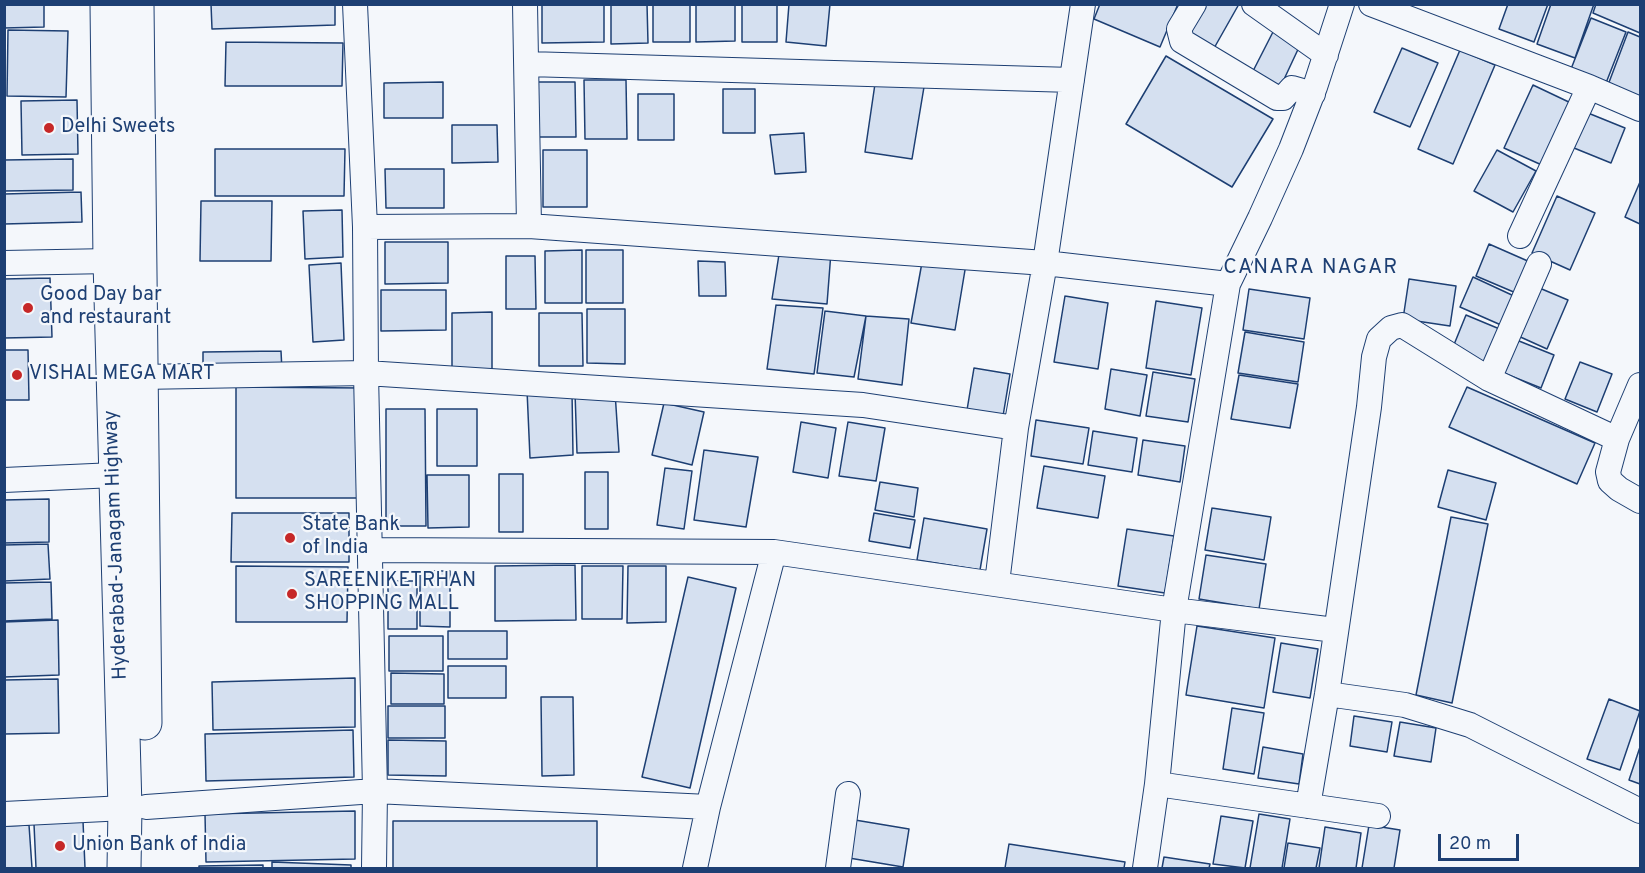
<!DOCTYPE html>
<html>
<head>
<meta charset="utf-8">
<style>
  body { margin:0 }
  #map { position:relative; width:1645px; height:873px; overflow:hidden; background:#f4f7fb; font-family:Overpass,sans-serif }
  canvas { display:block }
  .frame { position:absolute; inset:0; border:6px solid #1d3f73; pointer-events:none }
  .scale { position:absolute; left:1438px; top:834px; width:81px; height:27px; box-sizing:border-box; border:3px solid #1d3f73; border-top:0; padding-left:8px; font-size:18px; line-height:21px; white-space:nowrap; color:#1d3f73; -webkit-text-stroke:4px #f4f7fb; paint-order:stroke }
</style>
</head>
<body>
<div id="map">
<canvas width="1645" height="873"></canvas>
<div class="frame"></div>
<div class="scale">20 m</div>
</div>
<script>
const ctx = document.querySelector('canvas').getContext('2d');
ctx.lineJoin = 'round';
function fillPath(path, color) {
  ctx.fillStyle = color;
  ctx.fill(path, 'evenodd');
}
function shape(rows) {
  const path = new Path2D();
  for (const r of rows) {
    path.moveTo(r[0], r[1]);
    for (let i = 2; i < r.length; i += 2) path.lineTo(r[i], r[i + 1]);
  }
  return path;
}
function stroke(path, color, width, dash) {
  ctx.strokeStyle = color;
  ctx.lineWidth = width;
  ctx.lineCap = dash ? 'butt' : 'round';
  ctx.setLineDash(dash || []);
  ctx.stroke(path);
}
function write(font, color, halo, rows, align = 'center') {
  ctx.font = font + ' Overpass,sans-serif';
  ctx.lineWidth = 4.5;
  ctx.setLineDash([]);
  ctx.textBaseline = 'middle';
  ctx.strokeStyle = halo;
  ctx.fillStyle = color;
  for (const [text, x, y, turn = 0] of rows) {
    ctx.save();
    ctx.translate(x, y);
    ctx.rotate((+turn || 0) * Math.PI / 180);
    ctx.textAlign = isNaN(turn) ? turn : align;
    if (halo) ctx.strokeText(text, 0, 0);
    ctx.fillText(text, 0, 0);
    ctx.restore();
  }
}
const building = shape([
  [4,4,44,4,44,27,4,28,4,4],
  [211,4,335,4,335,25,212,29,211,4],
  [542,4,604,4,604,42,542,43,542,4],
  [611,4,647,4,648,43,611,44,611,4],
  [653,4,690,4,690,42,653,42,653,4],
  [696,4,735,4,735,41,696,42,696,4],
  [742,4,777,4,777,42,742,42,742,4],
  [789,4,830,4,826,46,786,42,789,4],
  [1100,4,1178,4,1160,47,1094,19,1100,4],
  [1202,4,1239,4,1213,50,1185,34,1202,4],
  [1508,4,1548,4,1534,42,1499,29,1508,4],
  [1551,4,1594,4,1575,58,1537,44,1551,4],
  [1596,4,1640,4,1640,33,1593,13,1596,4],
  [1591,18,1626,32,1606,83,1571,69,1591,18],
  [1275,28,1301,43,1279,90,1251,75,1275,28],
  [8,30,68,31,66,97,7,96,8,30],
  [1628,32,1640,37,1640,98,1608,85,1628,32],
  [226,42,343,43,342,86,225,86,226,42],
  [1402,48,1438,63,1410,127,1374,112,1402,48],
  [1460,50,1495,65,1453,164,1418,149,1460,50],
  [1166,56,1273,119,1232,187,1126,124,1166,56],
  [876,77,925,81,912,159,865,152,876,77],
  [584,80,626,80,627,139,585,139,584,80],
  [443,82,443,118,384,118,384,83,443,82],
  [536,82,575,82,576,137,536,137,536,82],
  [1533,85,1573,104,1544,166,1504,148,1533,85],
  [723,89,755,89,755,133,723,133,723,89],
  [638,94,674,94,674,140,638,140,638,94],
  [77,100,78,154,22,155,21,101,77,100],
  [1588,113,1625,128,1611,163,1574,148,1588,113],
  [452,125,497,125,498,162,452,163,452,125],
  [804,133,806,172,775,174,770,135,804,133],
  [215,149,345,149,344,196,215,196,215,149],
  [543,150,587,150,587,207,543,207,543,150],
  [1497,150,1536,171,1513,212,1474,191,1497,150],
  [73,159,73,190,4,191,4,160,73,159],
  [385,169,444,169,444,208,386,208,385,169],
  [1640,182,1640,224,1625,217,1640,182],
  [81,192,82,222,4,224,4,194,81,192],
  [1557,196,1595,213,1570,270,1532,253,1557,196],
  [201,201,272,201,271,261,200,261,201,201],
  [342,210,343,257,305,259,303,211,342,210],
  [385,242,448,242,448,283,385,284,385,242],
  [1489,244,1530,262,1516,293,1476,276,1489,244],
  [780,248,831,252,827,304,772,299,780,248],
  [582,250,582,303,545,303,545,251,582,250],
  [586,250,623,250,623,303,586,303,586,250],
  [506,256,535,256,536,309,506,309,506,256],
  [923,257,966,264,955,330,911,323,923,257],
  [698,261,725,262,726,296,699,296,698,261],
  [341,263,344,340,313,342,309,265,341,263],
  [1473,277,1514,296,1501,325,1460,307,1473,277],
  [50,278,52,337,4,338,4,279,50,278],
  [1409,279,1456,286,1450,326,1403,319,1409,279],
  [1537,287,1568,300,1547,349,1516,335,1537,287],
  [1249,289,1310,298,1304,339,1243,330,1249,289],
  [381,290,446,290,446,330,381,331,381,290],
  [1065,296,1108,303,1098,369,1054,362,1065,296],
  [1156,301,1202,308,1191,375,1146,368,1156,301],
  [776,305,823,308,814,374,767,369,776,305],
  [587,309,625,309,625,364,587,363,587,309],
  [825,311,866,316,854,377,817,373,825,311],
  [492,312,492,370,452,370,452,313,492,312],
  [539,313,582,313,583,366,539,366,539,313],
  [1466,315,1502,330,1486,367,1451,352,1466,315],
  [866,316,909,319,902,385,858,379,866,316],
  [1245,332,1304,342,1298,382,1238,373,1245,332],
  [1514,339,1554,355,1541,388,1501,372,1514,339],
  [4,350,28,350,29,400,4,400,4,350],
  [281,351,282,371,203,372,203,352,281,351],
  [1580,362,1612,374,1597,412,1565,399,1580,362],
  [974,368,1010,374,1003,416,967,410,974,368],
  [1111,369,1147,375,1140,416,1105,409,1111,369],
  [1153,372,1195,379,1188,422,1146,416,1153,372],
  [1239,375,1298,384,1290,428,1231,419,1239,375],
  [236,387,363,388,362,498,236,498,236,387],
  [1467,387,1595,443,1577,484,1449,427,1467,387],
  [527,390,572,391,573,455,530,458,527,390],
  [575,392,615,392,619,452,577,453,575,392],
  [664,403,704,412,692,465,652,455,664,403],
  [386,409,425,409,426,526,386,526,386,409],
  [437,409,477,409,477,466,437,466,437,409],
  [1036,420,1089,428,1083,464,1031,456,1036,420],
  [801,422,836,428,828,478,793,472,801,422],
  [848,422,885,428,876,481,839,476,848,422],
  [1093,431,1137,438,1132,472,1088,465,1093,431],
  [1143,440,1185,446,1180,482,1138,475,1143,440],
  [704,450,758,457,746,527,694,520,704,450],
  [1044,466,1105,476,1098,518,1037,508,1044,466],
  [665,468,692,471,684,529,657,525,665,468],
  [1448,470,1496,483,1486,520,1438,507,1448,470],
  [585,472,608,472,608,529,585,529,585,472],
  [499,474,523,474,523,532,499,532,499,474],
  [427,475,469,475,469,527,428,528,427,475],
  [880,482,918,488,914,517,875,510,880,482],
  [49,499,49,542,4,543,4,500,49,499],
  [1212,508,1271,517,1264,560,1205,550,1212,508],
  [232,513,349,513,349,562,231,562,232,513],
  [874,513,915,520,910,548,869,541,874,513],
  [1451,517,1488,524,1452,703,1416,695,1451,517],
  [924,518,987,529,980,570,917,560,924,518],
  [1127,529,1174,536,1165,593,1118,586,1127,529],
  [48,544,50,579,4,581,4,545,48,544],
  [1206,555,1266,564,1259,609,1199,599,1206,555],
  [575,565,576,620,495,621,495,566,575,565],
  [236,566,348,567,347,622,236,622,236,566],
  [582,566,623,566,622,619,582,619,582,566],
  [628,566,666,566,666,622,627,623,628,566],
  [420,571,450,571,450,627,420,626,420,571],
  [688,577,736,588,690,788,642,777,688,577],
  [388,581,417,581,417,629,388,629,388,581],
  [51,582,52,619,4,621,4,583,51,582],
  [58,620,59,675,4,677,4,622,58,620],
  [1197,626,1275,638,1264,708,1186,695,1197,626],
  [448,631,507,631,507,659,448,659,448,631],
  [389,636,443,636,443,671,389,671,389,636],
  [1281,643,1318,649,1310,698,1273,692,1281,643],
  [448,666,506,666,506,698,448,698,448,666],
  [391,673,444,674,444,704,391,704,391,673],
  [355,678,355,727,213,730,212,682,355,678],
  [58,679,59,733,4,734,4,680,58,679],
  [541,697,573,697,574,775,542,776,541,697],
  [1609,699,1640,711,1620,770,1587,759,1609,699],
  [388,706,445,706,445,738,388,738,388,706],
  [1232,708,1264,713,1254,774,1223,769,1232,708],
  [1354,716,1392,722,1387,752,1350,746,1354,716],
  [1400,722,1436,728,1431,762,1394,756,1400,722],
  [353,730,354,777,206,781,205,734,353,730],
  [388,740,446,741,446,776,388,775,388,740],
  [1263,747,1303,754,1299,784,1258,778,1263,747],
  [1640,747,1640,784,1629,780,1640,747],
  [355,811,355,859,206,862,205,814,355,811],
  [1259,814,1290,819,1282,868,1250,868,1259,814],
  [1221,816,1253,821,1245,868,1213,864,1221,816],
  [855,820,909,829,903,867,849,858,855,820],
  [83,821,85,868,36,868,34,824,83,821],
  [393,821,597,821,597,868,393,868,393,821],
  [29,825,32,868,4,868,4,826,29,825],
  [1369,825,1400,830,1394,868,1362,868,1369,825],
  [1325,827,1361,833,1356,868,1319,868,1325,827],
  [1288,843,1320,848,1316,868,1284,868,1288,843],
  [1009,844,1125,862,1124,868,1005,868,1009,844],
  [1164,857,1210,864,1209,868,1162,868,1164,857],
  [272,862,351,865,351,868,272,868,272,862],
  [263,865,263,868,199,868,199,866,263,865]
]);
const street = shape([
  [355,4,365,227,366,373,375,791,374,868],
  [525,4,529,226],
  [1194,4,1179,29,1182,41,1277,98,1283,98,1292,88,1313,94],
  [1254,4,1326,55],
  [1371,4,1589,87,1640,109],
  [528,64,1072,80],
  [365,227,529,226,1045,263,1228,284],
  [1520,236,1589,87],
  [4,263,110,261],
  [140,377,366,373,863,405,1016,428],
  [1489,379,1539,264],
  [1640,385,1617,439,1608,472,1610,481,1619,489,1640,501],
  [4,480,115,475],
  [372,550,774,552,1174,610,1335,630],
  [997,583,1016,428,1045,263,1083,4],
  [1327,694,1405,705,1470,725,1640,811],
  [1157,784,1378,816],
  [1308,806,1327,694,1369,407,1374,357,1379,339,1391,328,1402,325,1489,379,1617,439],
  [146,807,375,791,708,807],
  [4,814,125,808],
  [695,868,708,807,774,552],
  [838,868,848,794],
  [1145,868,1157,784,1174,610,1228,284,1260,218,1291,149,1315,87,1342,4]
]);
const highway = shape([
  [107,4,110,261,125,808,124,868],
  [137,4,145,723]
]);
const markers = [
  [49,128,6,"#c62828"],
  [28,308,6,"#c62828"],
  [17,375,6,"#c62828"],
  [290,538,6,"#c62828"],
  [292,594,6,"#c62828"],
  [60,846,6,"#c62828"]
];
const poiNames = [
  ["Delhi Sweets",61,128],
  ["Good Day bar",40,296],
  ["and restaurant",40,319],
  ["VISHAL MEGA MART",29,375],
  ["State Bank",302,526],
  ["of India",302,549],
  ["SAREENIKETRHAN",304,582],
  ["SHOPPING MALL",304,605],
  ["Union Bank of India",72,846]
];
const streetNames = [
  ["Hyderabad-Janagam Highway",117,545,-92]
];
const neighbourhoodNames = [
  ["CANARA NAGAR",1311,269]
];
fillPath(building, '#d5e0f0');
stroke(building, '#1d3f73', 1.5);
stroke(street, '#1d3f73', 26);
stroke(highway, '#1d3f73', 35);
stroke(street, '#f4f7fb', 24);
stroke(highway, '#f4f7fb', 33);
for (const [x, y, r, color] of markers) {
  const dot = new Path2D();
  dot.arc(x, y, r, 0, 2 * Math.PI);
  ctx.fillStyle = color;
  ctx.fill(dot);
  stroke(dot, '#f4f7fb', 2);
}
write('20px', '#1d3f73', '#f4f7fb', poiNames, 'left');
write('20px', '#1d3f73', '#f4f7fb', streetNames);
ctx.letterSpacing = '1.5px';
write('21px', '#1d3f73', '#f4f7fb', neighbourhoodNames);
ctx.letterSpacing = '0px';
</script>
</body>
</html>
